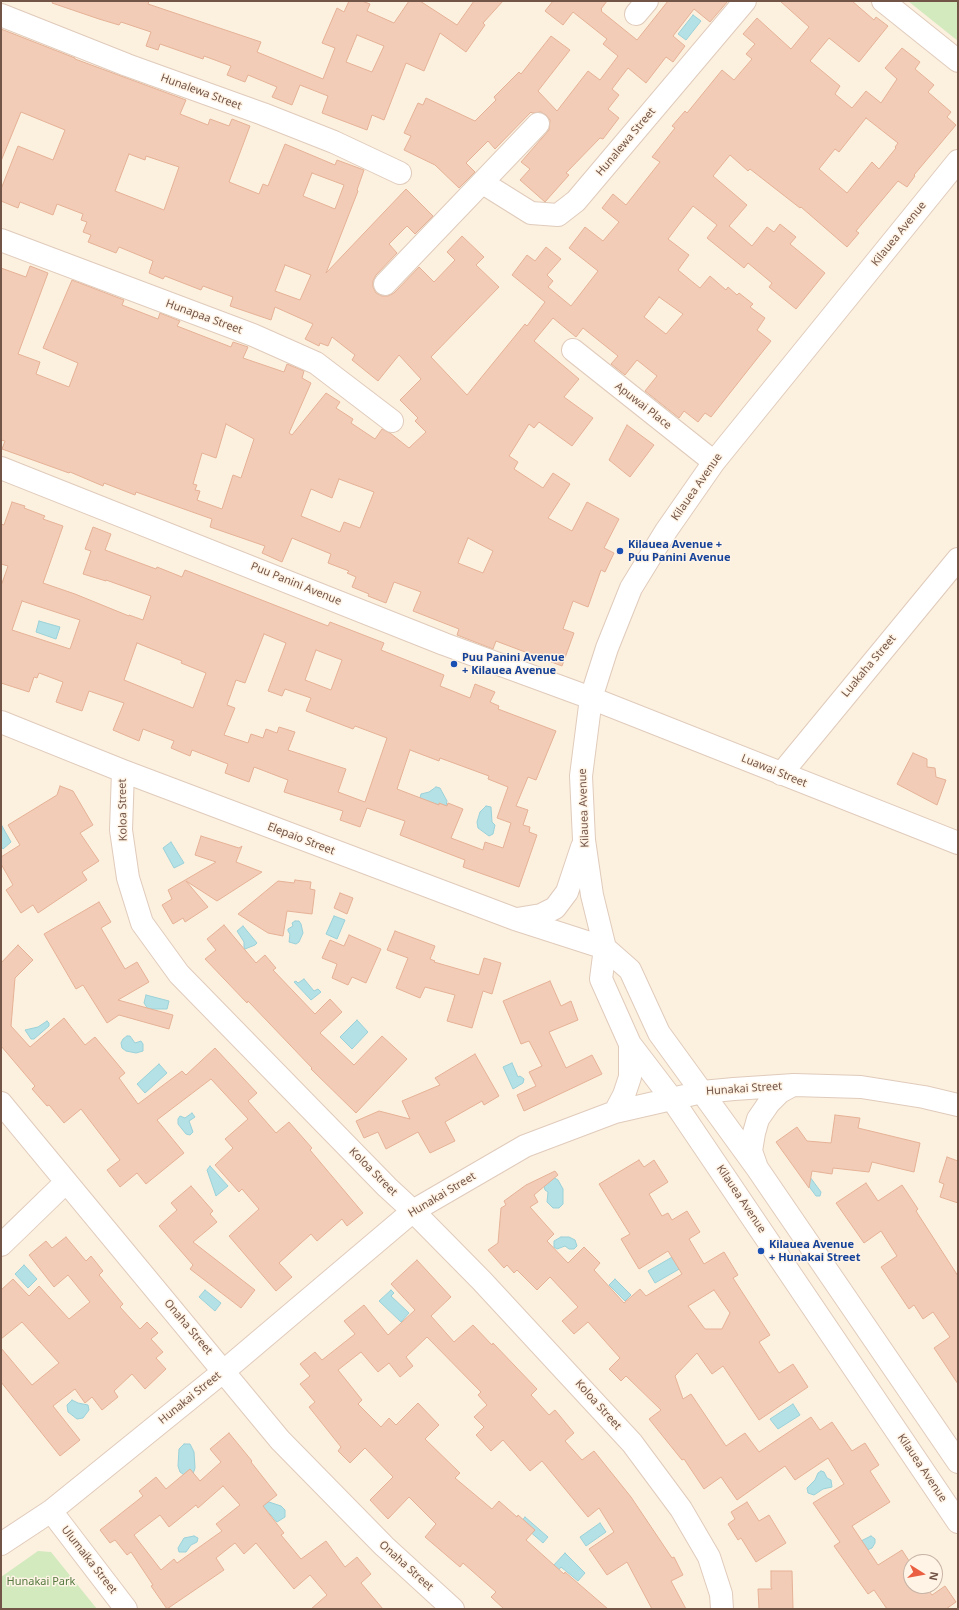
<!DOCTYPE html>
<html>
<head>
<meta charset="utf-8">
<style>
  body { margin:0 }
  #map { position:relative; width:959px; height:1610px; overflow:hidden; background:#fcf0df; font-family:"Noto Sans",sans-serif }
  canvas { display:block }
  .frame { position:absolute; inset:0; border:2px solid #735547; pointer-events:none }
  .north { position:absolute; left:903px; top:1554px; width:40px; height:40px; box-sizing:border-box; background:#fff4e6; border:1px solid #c7b4a6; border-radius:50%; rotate:101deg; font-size:11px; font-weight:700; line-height:16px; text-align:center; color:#735547 }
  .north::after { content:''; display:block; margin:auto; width:14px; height:18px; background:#ea5f41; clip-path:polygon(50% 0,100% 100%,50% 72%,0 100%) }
</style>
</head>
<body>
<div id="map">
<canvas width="959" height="1610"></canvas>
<div class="frame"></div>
<div class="north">N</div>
</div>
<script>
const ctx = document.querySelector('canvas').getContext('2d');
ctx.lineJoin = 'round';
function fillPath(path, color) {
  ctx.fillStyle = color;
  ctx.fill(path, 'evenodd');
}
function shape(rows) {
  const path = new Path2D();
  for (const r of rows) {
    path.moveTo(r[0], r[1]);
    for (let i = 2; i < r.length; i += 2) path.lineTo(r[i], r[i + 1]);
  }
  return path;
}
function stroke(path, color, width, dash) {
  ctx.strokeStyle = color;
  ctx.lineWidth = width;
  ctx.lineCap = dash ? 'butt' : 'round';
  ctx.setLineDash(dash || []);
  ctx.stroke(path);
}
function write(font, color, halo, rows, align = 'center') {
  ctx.font = font + ' "Noto Sans",sans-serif';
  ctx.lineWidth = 3;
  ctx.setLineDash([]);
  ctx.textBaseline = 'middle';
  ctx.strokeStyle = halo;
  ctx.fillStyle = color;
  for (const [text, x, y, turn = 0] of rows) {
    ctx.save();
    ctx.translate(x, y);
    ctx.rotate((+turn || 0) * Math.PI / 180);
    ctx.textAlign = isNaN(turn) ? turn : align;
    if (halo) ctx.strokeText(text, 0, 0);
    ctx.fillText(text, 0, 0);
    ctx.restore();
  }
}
const green = shape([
  [908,1,958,1,958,41],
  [38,1551,51,1552,97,1609,1,1609,1,1577]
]);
const water = shape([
  [693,15,701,21,686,40,678,34,693,15],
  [39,621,60,627,56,639,36,632,39,621],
  [436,787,440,788,447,801,446,806,441,807,423,800,420,798,421,794,429,792,436,787],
  [486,806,491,807,492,822,495,825,493,834,489,836,478,828,477,822,480,812,486,806],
  [2,826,11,842,3,849,1,846,2,826],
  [171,842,184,863,174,868,163,848,171,842],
  [334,916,345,920,337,939,326,934,334,916],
  [295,921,299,921,301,924,303,933,299,942,296,944,289,942,290,934,288,931,288,929,293,926,292,923,295,921],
  [243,926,257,943,255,945,245,949,244,947,244,942,237,931,243,926],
  [304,979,314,991,318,989,321,992,311,1000,294,982,296,981,298,983,304,979],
  [146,995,169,1001,167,1009,148,1009,144,1003,146,995],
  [357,1020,368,1032,352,1049,340,1037,357,1020],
  [47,1021,49,1023,49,1026,34,1039,31,1039,25,1030,38,1027,47,1021],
  [127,1036,130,1036,135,1043,141,1041,143,1044,143,1051,136,1053,126,1051,122,1048,121,1043,123,1039,127,1036],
  [512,1063,518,1077,520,1076,524,1079,523,1083,513,1089,503,1067,512,1063],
  [159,1064,167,1073,145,1093,137,1084,159,1064],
  [192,1113,195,1117,189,1121,193,1132,190,1135,186,1134,178,1124,178,1119,180,1116,185,1118,192,1113],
  [210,1166,228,1186,216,1196,207,1170,210,1166],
  [551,1176,558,1180,563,1189,563,1204,559,1208,553,1208,547,1202,548,1192,545,1190,544,1186,551,1176],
  [810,1177,821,1192,820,1196,816,1196,805,1181,810,1177],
  [561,1237,569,1237,575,1240,577,1246,574,1249,569,1249,565,1246,557,1249,554,1247,554,1241,561,1237],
  [674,1256,681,1268,655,1283,648,1271,674,1256],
  [24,1265,37,1279,28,1288,15,1274,24,1265],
  [615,1279,631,1295,625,1301,609,1285,615,1279],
  [205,1290,221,1303,215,1311,199,1297,205,1290],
  [391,1290,394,1293,391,1296,409,1313,401,1322,379,1301,391,1290],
  [72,1400,78,1403,88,1405,89,1410,83,1418,77,1419,68,1412,67,1405,72,1400],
  [793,1404,800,1415,778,1429,770,1419,793,1404],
  [184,1444,190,1444,194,1452,195,1468,193,1474,187,1477,180,1472,178,1466,179,1449,184,1444],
  [821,1471,824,1472,827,1478,831,1480,832,1487,823,1489,814,1495,808,1493,807,1488,815,1480,818,1473,821,1471],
  [266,1501,281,1506,285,1510,285,1517,277,1522,270,1514,266,1515,262,1504,266,1501],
  [525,1517,548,1537,543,1543,520,1523,525,1517],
  [600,1523,606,1532,586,1546,580,1537,600,1523],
  [194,1536,198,1538,197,1542,191,1545,186,1552,179,1552,178,1548,184,1538,194,1536],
  [871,1536,875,1539,875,1543,872,1548,867,1550,857,1543,871,1536],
  [565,1553,585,1573,578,1581,561,1567,557,1572,552,1567,565,1553]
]);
const building = shape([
  [53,1,149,1,148,4,261,42,257,52,323,79,335,48,322,43,337,8,344,12,349,1,362,1,370,4,367,11,394,23,409,1,420,1,457,25,474,1,503,1,483,23,485,25,466,52,440,33,424,71,406,63,384,120,372,115,367,130,322,113,328,96,300,85,292,105,272,97,277,87,248,75,245,82,227,75,231,66,204,56,203,59,160,44,158,50,146,46,151,32,121,22,119,25,99,19,52,3,53,1],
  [357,35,384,46,372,72,346,62,357,35],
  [553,1,607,1,601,9,602,10,601,11,637,40,668,1,728,1,710,22,694,9,673,36,685,46,673,62,666,57,646,83,628,68,612,89,619,95,608,109,619,118,603,139,600,138,566,173,569,175,545,202,520,180,530,169,521,162,549,130,550,120,546,115,541,112,532,113,531,112,495,149,488,141,466,163,475,172,459,188,435,165,404,150,411,136,404,133,418,103,423,105,426,98,475,121,496,100,494,97,519,72,521,74,551,36,570,50,538,91,557,111,588,71,600,80,618,56,603,44,607,39,573,12,563,25,545,11,553,1],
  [780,1,852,1,874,20,876,17,888,26,859,62,829,38,810,61,840,86,835,94,852,108,866,91,881,103,897,79,885,68,902,48,920,62,915,69,934,85,928,92,951,112,947,117,956,125,914,175,915,176,907,187,898,181,856,231,859,233,847,247,801,207,800,208,750,169,748,171,730,155,713,176,747,205,729,226,752,246,767,227,774,232,780,224,796,237,790,244,825,273,796,309,769,287,772,283,748,263,744,268,707,238,717,225,693,206,668,239,689,255,678,270,700,288,710,276,726,290,728,287,737,295,739,293,753,304,750,307,765,318,757,330,771,341,711,417,705,413,698,422,684,411,679,418,645,391,657,376,637,360,625,375,611,364,618,356,583,328,576,337,553,318,534,341,579,379,564,397,593,418,572,446,539,422,534,428,529,424,509,456,518,462,514,469,543,488,553,473,570,484,548,518,572,531,587,502,619,519,604,548,614,553,605,572,601,570,588,607,573,601,563,629,574,633,562,666,496,641,493,649,457,635,459,629,413,611,421,592,394,582,386,603,368,596,369,594,352,587,356,577,347,573,349,571,328,563,331,554,292,538,282,562,262,553,265,546,210,527,212,519,136,492,135,495,104,483,103,486,70,472,69,473,2,449,5,441,1,440,1,268,26,277,30,266,48,273,18,354,40,362,36,374,69,387,78,363,43,348,72,280,124,300,122,305,158,319,160,313,180,321,177,326,231,347,233,342,248,347,243,358,284,372,287,364,304,371,302,378,311,383,289,433,292,435,326,393,340,402,336,408,353,419,351,423,375,439,382,429,390,433,409,448,426,432,415,421,418,418,400,400,421,379,399,355,378,381,352,360,355,355,332,337,328,346,320,343,319,346,305,339,313,324,275,307,271,320,230,306,233,297,203,286,201,290,165,276,163,279,149,273,153,261,119,247,116,253,88,242,91,235,83,232,87,222,81,220,83,214,57,204,53,215,20,202,18,208,1,201,1,189,18,146,53,160,65,130,21,112,1,161,1,29,75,58,75,59,186,100,180,114,208,125,210,119,229,126,232,119,250,126,229,182,259,194,263,184,268,186,285,144,335,165,337,160,364,170,357,190,358,191,326,273,406,189,433,216,415,234,407,226,389,244,397,253,376,275,373,281,373,287,376,293,382,296,388,296,394,293,419,267,434,282,455,260,447,252,462,236,484,257,476,265,499,287,431,357,467,395,525,324,527,326,545,302,512,275,527,255,535,261,546,247,561,259,547,275,553,281,548,287,571,306,598,271,569,248,585,227,603,241,619,222,602,208,613,194,626,205,660,162,652,157,675,128,672,126,685,111,687,113,722,70,734,80,752,59,746,54,755,44,743,34,757,18,791,49,809,27,780,1],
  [866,118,898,143,895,147,896,148,879,169,872,162,847,193,819,169,835,149,839,152,866,118],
  [129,154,145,160,146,156,179,167,164,210,115,191,129,154],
  [312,173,344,185,335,209,303,196,312,173],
  [285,265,311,275,300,300,275,291,285,265],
  [659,297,683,314,666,334,644,317,659,297],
  [226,424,254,439,241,478,233,475,222,509,197,500,200,491,195,490,197,485,193,484,202,453,216,458,226,424],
  [339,479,374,492,360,528,344,522,340,532,301,516,311,489,332,498,339,479],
  [468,538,493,551,483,573,458,563,468,538],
  [627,425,654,445,630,477,609,460,627,425],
  [12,502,25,506,24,508,45,516,43,519,63,526,43,583,75,594,129,616,129,615,143,620,151,596,106,580,106,581,83,574,91,551,85,549,93,527,111,534,105,550,156,569,157,567,182,577,185,570,328,626,330,622,384,643,381,650,444,675,440,686,470,698,475,684,495,692,490,702,499,706,498,709,556,731,536,780,528,777,516,806,528,810,523,825,530,827,529,832,537,835,519,887,463,867,465,860,400,835,405,821,367,808,360,827,340,820,343,811,284,792,288,780,254,767,249,782,225,773,228,764,192,750,190,756,171,748,174,741,143,729,139,741,113,730,124,703,89,691,82,711,56,702,63,682,39,673,37,678,34,677,29,692,1,683,1,586,8,566,1,564,1,524,4,525,12,502],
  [22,601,80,620,70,649,12,630,22,601],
  [264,634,286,643,268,691,282,696,285,689,311,698,306,711,353,729,355,726,387,738,365,802,338,792,346,769,288,750,295,732,279,727,277,733,266,729,263,738,251,734,248,743,224,735,235,708,227,705,236,680,245,683,264,634],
  [137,643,182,661,181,663,206,673,193,708,124,680,137,643],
  [316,650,342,660,331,690,305,680,316,650],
  [410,750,439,761,440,758,489,776,488,779,508,787,497,818,511,823,503,848,485,842,483,850,451,838,463,809,448,803,447,806,439,803,439,805,397,789,410,750],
  [913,753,927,759,927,767,935,768,936,777,946,780,937,805,897,784,913,753],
  [60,786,73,791,93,825,80,833,99,861,82,872,87,880,38,913,33,905,21,913,6,890,13,885,1,864,1,857,20,845,8,825,57,795,60,786],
  [201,836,239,848,242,846,236,862,262,872,217,901,186,881,208,907,185,922,183,918,173,924,162,905,172,899,168,890,216,862,195,855,201,836],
  [295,880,311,882,310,889,315,890,312,914,287,911,283,936,268,933,238,914,278,881,294,883,295,880],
  [340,893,353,898,347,914,334,908,340,893],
  [99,902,111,922,101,928,125,969,137,962,149,982,118,1000,173,1015,169,1029,119,1015,107,1023,83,985,76,989,44,934,99,902],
  [224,925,256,963,265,955,276,968,273,970,315,1014,330,999,342,1012,320,1033,354,1065,382,1036,407,1059,356,1113,311,1069,312,1068,248,1001,247,1003,205,959,216,950,207,939,224,925],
  [395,931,435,946,430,959,435,961,434,962,479,975,484,958,501,963,492,994,483,991,472,1028,447,1021,455,995,425,987,420,998,396,988,408,958,387,950,395,931],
  [349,935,381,949,366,983,352,977,348,985,332,978,337,964,322,958,330,940,344,946,349,935],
  [18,945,33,960,15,978,11,1026,30,1047,64,1018,85,1045,95,1037,125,1073,119,1078,138,1104,182,1071,186,1075,215,1048,257,1093,248,1101,276,1133,289,1122,312,1148,310,1150,363,1213,347,1226,342,1219,317,1241,311,1234,279,1263,292,1277,276,1291,229,1236,259,1209,242,1189,239,1192,215,1165,233,1148,225,1139,248,1119,211,1079,157,1120,184,1153,146,1184,137,1173,120,1187,107,1170,120,1160,81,1109,64,1123,49,1105,47,1106,32,1089,35,1086,1,1046,1,963,18,945],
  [550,981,561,1006,571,1001,578,1020,549,1032,566,1068,592,1055,602,1074,524,1111,517,1095,536,1086,529,1072,542,1066,529,1041,521,1044,503,1001,550,981],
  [475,1054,499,1096,484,1105,482,1101,445,1122,455,1141,430,1153,418,1132,386,1149,378,1132,364,1138,356,1121,379,1111,410,1119,402,1101,440,1085,435,1078,475,1054],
  [835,1115,860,1118,858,1128,920,1143,914,1172,872,1162,869,1172,833,1168,832,1174,812,1171,809,1188,776,1142,797,1127,807,1141,831,1143,835,1115],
  [947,1157,958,1161,958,1203,940,1197,944,1184,939,1182,947,1157],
  [639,1160,644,1167,654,1160,668,1182,649,1194,662,1216,668,1213,672,1220,687,1211,700,1232,689,1239,704,1264,724,1252,738,1275,733,1278,770,1335,759,1342,779,1373,793,1364,808,1387,759,1420,723,1366,712,1374,697,1353,675,1376,683,1399,691,1394,726,1446,745,1433,759,1452,811,1417,820,1430,832,1422,852,1451,865,1443,879,1465,870,1471,890,1502,852,1526,878,1565,902,1550,911,1564,911,1586,925,1586,932,1595,945,1586,956,1602,946,1609,887,1609,874,1590,868,1594,834,1546,840,1542,813,1503,844,1484,828,1458,795,1480,785,1466,737,1500,721,1477,704,1489,684,1459,682,1460,649,1419,661,1410,626,1376,621,1381,609,1369,620,1358,588,1322,574,1334,562,1321,578,1307,550,1277,537,1290,517,1270,514,1273,507,1265,504,1268,488,1250,498,1243,501,1208,506,1205,504,1201,526,1185,555,1171,558,1175,534,1195,538,1202,530,1207,554,1234,547,1241,568,1263,584,1247,600,1263,594,1270,624,1303,640,1289,646,1296,682,1274,668,1251,639,1269,621,1239,630,1234,599,1184,639,1160],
  [714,1290,730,1313,722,1329,705,1329,688,1306,714,1290],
  [866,1183,878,1201,902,1185,918,1209,916,1211,958,1276,958,1384,934,1348,950,1337,933,1312,923,1319,914,1305,909,1309,881,1267,897,1256,881,1231,864,1243,836,1203,866,1183],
  [191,1186,213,1211,210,1214,217,1222,193,1242,255,1290,241,1308,190,1269,193,1265,159,1226,177,1210,171,1203,191,1186],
  [66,1237,86,1261,91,1256,103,1271,99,1275,123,1304,120,1307,140,1329,147,1322,158,1333,151,1339,163,1352,156,1358,166,1369,145,1389,132,1374,114,1391,118,1397,102,1410,92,1397,85,1403,75,1389,53,1406,80,1440,60,1456,1,1382,1,1348,32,1385,59,1363,22,1322,1,1339,1,1290,13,1279,29,1296,39,1286,69,1319,90,1302,68,1275,54,1287,29,1255,46,1241,52,1248,66,1237],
  [417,1260,451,1297,431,1316,454,1342,473,1325,492,1345,493,1343,537,1389,531,1395,549,1415,555,1410,574,1433,565,1441,582,1460,594,1451,631,1497,672,1558,674,1557,683,1575,671,1581,686,1609,652,1609,627,1562,607,1575,589,1549,614,1532,599,1508,588,1517,542,1461,530,1471,503,1440,491,1451,476,1435,484,1427,474,1417,487,1405,478,1395,481,1392,427,1337,406,1357,413,1366,400,1377,389,1363,378,1372,361,1352,338,1370,362,1400,358,1404,381,1427,389,1418,396,1425,418,1403,439,1425,425,1439,460,1473,455,1478,492,1509,499,1501,517,1517,518,1515,535,1530,526,1540,564,1574,565,1572,608,1609,504,1609,491,1597,496,1592,463,1563,460,1567,425,1537,436,1524,409,1497,388,1519,370,1500,393,1477,365,1448,350,1463,338,1451,341,1447,309,1407,315,1402,300,1384,310,1376,300,1364,315,1352,322,1360,355,1334,344,1321,364,1305,388,1335,415,1310,391,1284,417,1260],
  [229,1433,252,1461,251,1462,277,1495,263,1506,284,1533,281,1535,301,1559,326,1541,345,1567,357,1557,371,1574,361,1583,383,1609,311,1609,327,1595,310,1575,294,1589,256,1543,244,1554,235,1543,216,1558,224,1570,167,1609,151,1586,153,1585,131,1552,127,1555,115,1540,110,1543,100,1530,143,1496,139,1491,156,1477,166,1489,190,1469,200,1481,221,1462,210,1449,229,1433],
  [223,1486,240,1505,216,1524,222,1531,177,1563,174,1559,161,1570,134,1535,160,1515,169,1527,196,1505,198,1508,223,1486],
  [747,1502,759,1521,769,1515,786,1543,756,1562,741,1538,738,1540,728,1524,735,1519,731,1512,747,1502],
  [771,1571,792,1571,793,1609,759,1609,758,1589,772,1589,771,1587,771,1571]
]);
const minor = shape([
  [883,1,958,61],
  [636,14,647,1],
  [1,15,127,65,263,114,334,142,400,173],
  [958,161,714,462,666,531,631,588,607,648,591,698,581,776,584,840,592,895,605,948,601,979,630,1044,672,1099,958,1522],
  [483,183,531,213,558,215,576,201,745,1],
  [1,240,253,335,316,363,392,421],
  [385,284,538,124],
  [573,350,714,462],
  [1,468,444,644,591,698,958,843],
  [1,722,123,771,515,919,605,948,630,970,659,1033,757,1168,958,1462],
  [123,771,121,830,128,878,142,923,179,974,387,1187,413,1211,482,1281,632,1443,681,1509,709,1557,721,1594,722,1609],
  [781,774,958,559],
  [517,919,541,915,555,908,567,892,582,847],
  [1,1103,280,1440,384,1546,453,1609],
  [615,1112,624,1095,630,1077,630,1044],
  [756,1165,751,1151,754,1133,758,1119,769,1103,780,1092,793,1085],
  [1,1245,66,1182],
  [51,1511,126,1609],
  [1,1544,51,1511,224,1371,413,1211,525,1146,615,1112,702,1092,734,1089,794,1085,861,1087,924,1097,958,1105]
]);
const markers = [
  [620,551,4,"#1a4fb4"],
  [454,664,4,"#1a4fb4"],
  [761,1251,4,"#1a4fb4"]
];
const streetNames = [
  ["Hunalewa Street",201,92,20],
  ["Hunalewa Street",626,142,-50],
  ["Kilauea Avenue",899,234,-51],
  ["Hunapaa Street",204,317,20],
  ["Apuwai Place",643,406,38],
  ["Kilauea Avenue",697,487,-55],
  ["Puu Panini Avenue",296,584,22],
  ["Luakaha Street",869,666,-50],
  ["Luawai Street",774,771,22],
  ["Kilauea Avenue",584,808,-92],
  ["Koloa Street",123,810,-91],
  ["Elepaio Street",301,839,21],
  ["Hunakai Street",744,1089,-4],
  ["Koloa Street",373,1172,45],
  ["Hunakai Street",442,1195,-31],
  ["Kilauea Avenue",741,1199,56],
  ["Onaha Street",188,1327,50],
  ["Hunakai Street",190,1398,-39],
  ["Koloa Street",598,1405,48],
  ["Kilauea Avenue",922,1468,56],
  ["Ulumaika Street",89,1560,52],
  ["Onaha Street",406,1566,42]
];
const transitNames = [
  ["Kilauea Avenue +",628,545],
  ["Puu Panini Avenue",628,558],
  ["Puu Panini Avenue",462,658],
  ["+ Kilauea Avenue",462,671],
  ["Kilauea Avenue",769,1245],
  ["+ Hunakai Street",769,1258]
];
const parkNames = [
  ["Hunakai Park",41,1582]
];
fillPath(green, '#d2eabe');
fillPath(water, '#b4e1e6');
stroke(water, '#9ad1d8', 1);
fillPath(building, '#f2ccb6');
stroke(building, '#e5b196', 1);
stroke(minor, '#e0cbbb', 24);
stroke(minor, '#fff', 22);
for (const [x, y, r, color] of markers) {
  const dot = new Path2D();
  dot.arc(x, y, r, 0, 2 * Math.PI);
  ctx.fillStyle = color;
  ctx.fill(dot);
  stroke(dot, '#fff4e6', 1.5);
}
write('11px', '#735547', '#fff4e6', streetNames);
write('bold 11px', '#164399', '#fff4e6', transitNames, 'left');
write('11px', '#53793f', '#fff4e6', parkNames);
</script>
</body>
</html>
